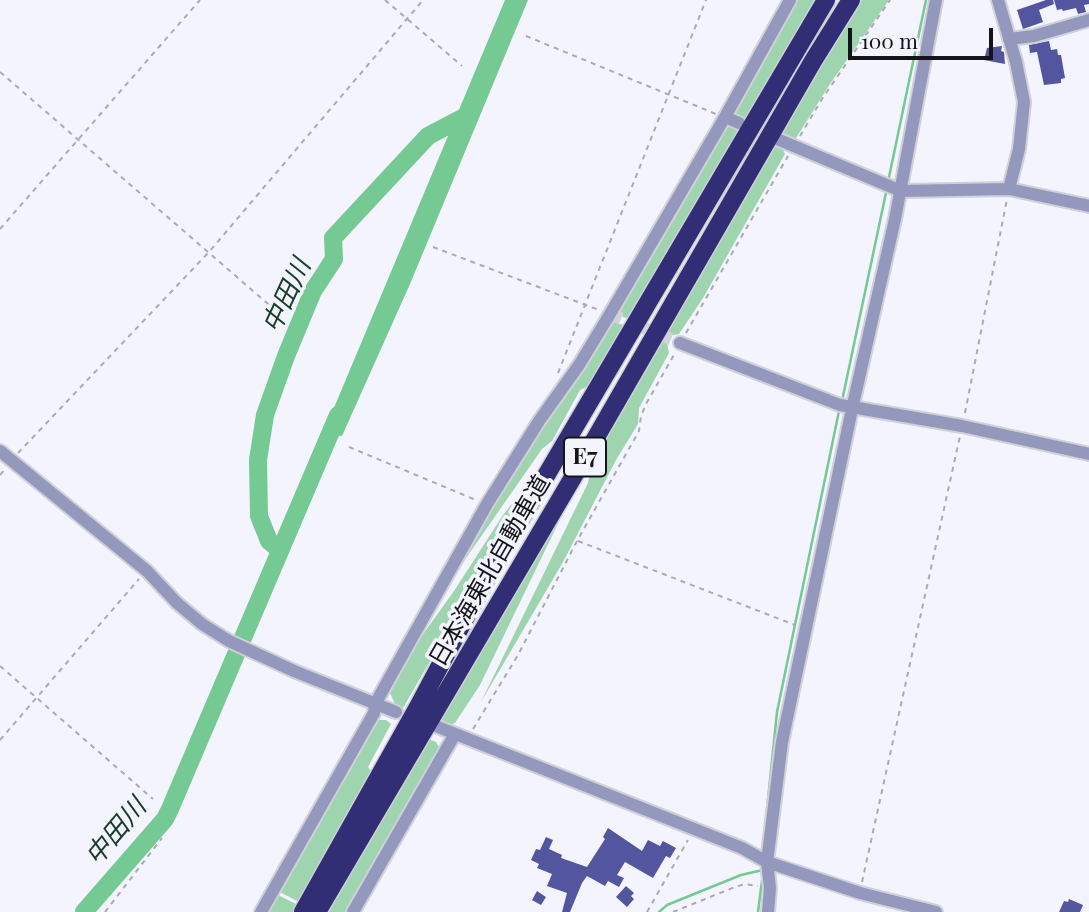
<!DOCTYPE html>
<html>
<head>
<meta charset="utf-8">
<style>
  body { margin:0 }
  #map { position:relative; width:1089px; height:912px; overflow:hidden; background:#f3f4fd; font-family:"Playfair Display",serif }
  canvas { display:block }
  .scale { position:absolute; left:848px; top:28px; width:145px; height:32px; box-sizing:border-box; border:4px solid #141419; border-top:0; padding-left:9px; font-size:21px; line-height:24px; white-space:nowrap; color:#141419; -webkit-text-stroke:5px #f3f4fd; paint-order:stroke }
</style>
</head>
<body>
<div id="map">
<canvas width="1089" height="912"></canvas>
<div class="scale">100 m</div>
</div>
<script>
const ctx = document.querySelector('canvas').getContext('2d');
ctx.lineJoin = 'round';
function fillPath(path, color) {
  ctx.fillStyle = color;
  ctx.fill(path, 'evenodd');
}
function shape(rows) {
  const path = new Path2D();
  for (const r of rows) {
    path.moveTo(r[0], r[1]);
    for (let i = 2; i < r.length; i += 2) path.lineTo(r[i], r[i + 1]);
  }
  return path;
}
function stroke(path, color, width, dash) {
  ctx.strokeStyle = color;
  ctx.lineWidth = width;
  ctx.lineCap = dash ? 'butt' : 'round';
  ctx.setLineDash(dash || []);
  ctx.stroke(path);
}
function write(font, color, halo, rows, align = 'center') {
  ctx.font = font + ' "Playfair Display","Noto Sans JP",serif';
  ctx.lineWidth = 7;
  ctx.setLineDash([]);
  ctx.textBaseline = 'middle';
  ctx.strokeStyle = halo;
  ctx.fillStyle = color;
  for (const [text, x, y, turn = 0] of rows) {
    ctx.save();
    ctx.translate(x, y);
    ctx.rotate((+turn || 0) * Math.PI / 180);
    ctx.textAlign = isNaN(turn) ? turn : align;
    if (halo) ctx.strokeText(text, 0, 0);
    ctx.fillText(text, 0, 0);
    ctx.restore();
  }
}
const green = shape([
  [793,0,814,0,745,122,733,114],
  [862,0,889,0,830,84,796,138,791,141,778,137,812,78],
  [725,126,741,129,629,319,623,317,619,307],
  [773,142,781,146,785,154,703,298,679,334,669,336,662,333],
  [613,322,624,325,591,385,580,390,552,441,542,449,443,591,490,503,607,324],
  [659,339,667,343,669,353,639,408,638,424,616,460,563,562,481,702,588,483,592,462,614,427,621,413,622,403],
  [546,460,403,708,395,704,390,693,416,644,454,591,503,515],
  [580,478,480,685,455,723,449,725,436,721],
  [378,720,386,720,391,724,368,767,371,771,299,902,276,890,373,722],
  [426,738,436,742,439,747,438,753,418,792,347,912,325,912],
  [274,893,298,905,294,912,263,912]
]);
const water = shape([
  [505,0,528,0,410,284,342,436,323,434]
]);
const stream = shape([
  [888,182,926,0],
  [842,401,887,188],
  [763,848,777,712,839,411],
  [659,912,667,905,741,875,763,870],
  [758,912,763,873]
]);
const river = shape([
  [280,550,269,541,259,516,258,460,265,415,286,356,313,291,334,259,333,238,428,136,468,115],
  [84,912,165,819,170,809,338,415]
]);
const building = shape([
  [1046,0,1053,0,1054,4,1039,10,1043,22,1023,29,1017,10],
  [1054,0,1089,0,1089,4,1084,5,1086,12,1078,14,1076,8,1063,11,1062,9,1057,10],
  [1049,41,1051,50,1057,49,1058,55,1061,55,1065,78,1061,79,1061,83,1044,85,1037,52,1030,53,1029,45],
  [1002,46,1001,51,1004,52,1005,64,984,60,987,48],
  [608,828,642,851,648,840,660,846,663,841,676,848,670,858,666,856,653,878,625,862,617,875,624,878,619,887,608,881,605,886,587,876,582,883,570,912,562,912,567,893,547,886,552,874,537,868,539,864,531,860,536,849,540,850,546,837,553,840,549,849,562,855,561,858,587,867,605,839,603,837],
  [626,886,634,893,631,896,634,899,627,907,616,897],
  [537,891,546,897,541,905,532,900],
  [1069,899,1083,905,1080,912,1059,912,1064,901,1068,902]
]);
const minorTunnel = shape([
  [610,314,680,343]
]);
const path = shape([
  [385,0,462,66],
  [526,36,716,114],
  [0,72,275,310],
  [800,136,822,99,890,0],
  [0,229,200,0],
  [433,247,599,310],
  [686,333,788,156],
  [558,373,706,0],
  [965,413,1007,199],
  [349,447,476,500],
  [18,453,209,252,423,0],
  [0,475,6,468],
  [578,541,795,625],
  [0,666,153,799],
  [473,729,518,655,577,541,639,431,641,416,646,404,675,353],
  [0,740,139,579],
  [862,882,960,436],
  [105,912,162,838],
  [647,912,688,840],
  [673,912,735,887,745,884,758,886]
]);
const minor = shape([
  [998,0,1016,62,1024,102,1019,149,1009,189],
  [1009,39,1034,36,1089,20],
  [725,117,739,123],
  [777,139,901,191,1009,189,1089,206],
  [680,343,840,405,962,426,1089,454],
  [0,451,147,571,177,603,202,624,229,641,294,671,396,712],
  [438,727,742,848,767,862,782,742,852,409,895,219,936,0],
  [261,912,374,713,375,704,487,504,539,421,579,365,610,314,725,117,790,0],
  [353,912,455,734],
  [768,912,770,888,767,862,860,893,936,912]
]);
const highway = shape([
  [303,912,418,707,494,564,826,0],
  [317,912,572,479,813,61,851,0]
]);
const shields = [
  [585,457,42]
];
const shieldNames = [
  ["E7",585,457]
];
const streetNames = [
  ["日本海東北自動車道",490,571,-60]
];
const waterNames = [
  ["中田川",287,296,-65],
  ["中田川",116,832,-50]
];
fillPath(green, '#9ed5ae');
fillPath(water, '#74ca92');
stroke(stream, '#74ca92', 2.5);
stroke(river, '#74ca92', 18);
fillPath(building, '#53559f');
stroke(minorTunnel, '#d2d2db', 12, [12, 6]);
stroke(minor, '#cfd0d9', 16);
stroke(highway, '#cfd0d9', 21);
stroke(path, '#aaaab2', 2, [5, 5]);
stroke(minor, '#9498bc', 12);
stroke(highway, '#312e75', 18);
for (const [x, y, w] of shields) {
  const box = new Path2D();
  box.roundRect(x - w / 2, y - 19.5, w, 39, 5);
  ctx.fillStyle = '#f3f4fd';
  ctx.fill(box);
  stroke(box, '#141419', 2);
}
write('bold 23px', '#141419', null, shieldNames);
write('24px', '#141419', '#f3f4fd', streetNames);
write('italic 26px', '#163b24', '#f3f4fd', waterNames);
</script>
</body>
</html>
